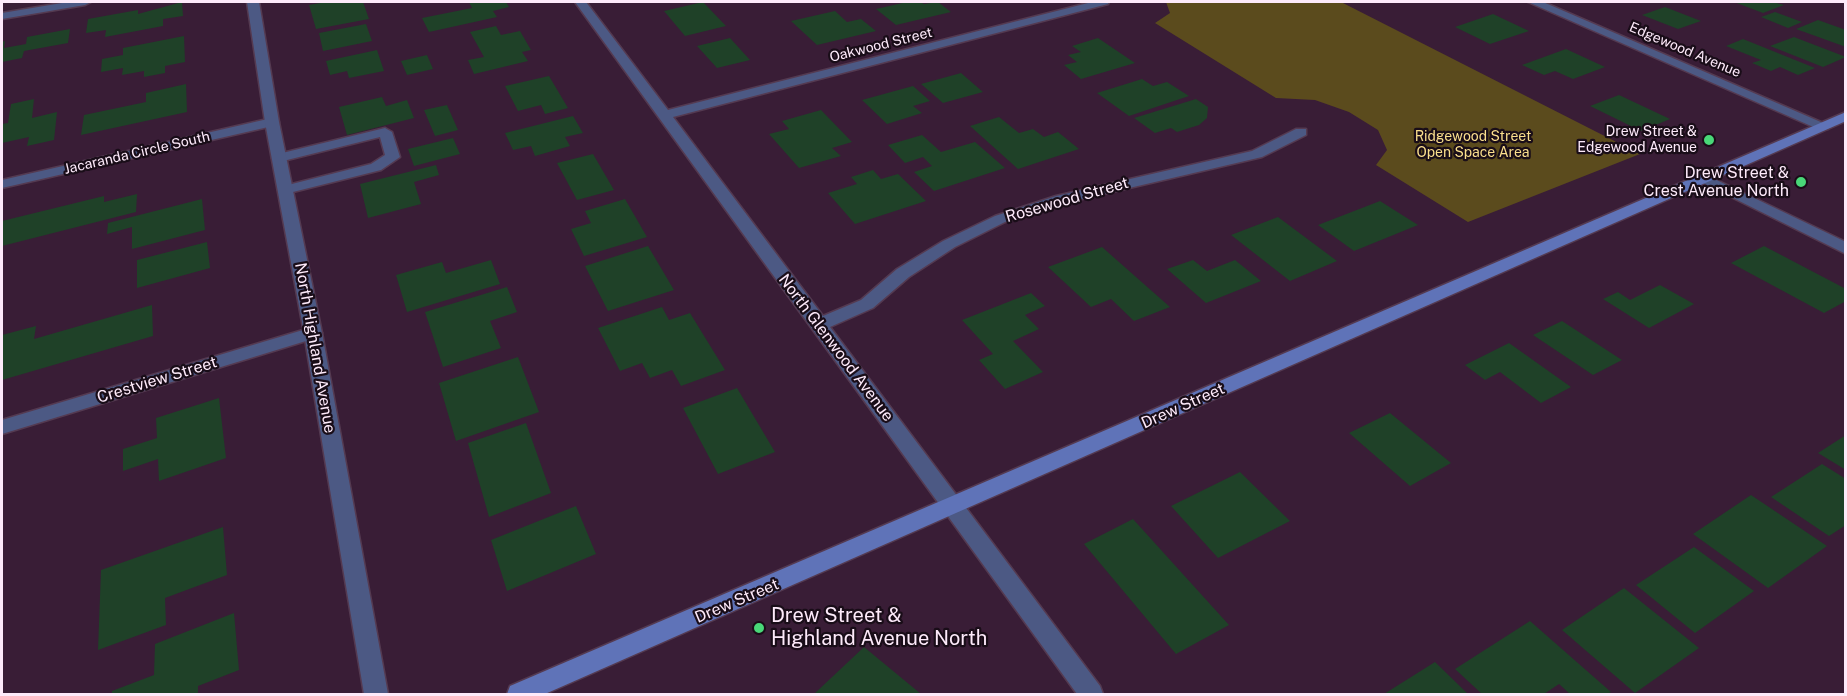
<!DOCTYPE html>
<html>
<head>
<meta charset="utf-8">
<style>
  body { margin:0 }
  #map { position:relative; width:1847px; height:696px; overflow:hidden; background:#391d36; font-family:"Public Sans",sans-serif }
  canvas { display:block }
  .frame { position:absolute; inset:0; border:3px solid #fdeafa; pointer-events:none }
</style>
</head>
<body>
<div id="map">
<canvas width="1847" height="696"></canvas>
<div class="frame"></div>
</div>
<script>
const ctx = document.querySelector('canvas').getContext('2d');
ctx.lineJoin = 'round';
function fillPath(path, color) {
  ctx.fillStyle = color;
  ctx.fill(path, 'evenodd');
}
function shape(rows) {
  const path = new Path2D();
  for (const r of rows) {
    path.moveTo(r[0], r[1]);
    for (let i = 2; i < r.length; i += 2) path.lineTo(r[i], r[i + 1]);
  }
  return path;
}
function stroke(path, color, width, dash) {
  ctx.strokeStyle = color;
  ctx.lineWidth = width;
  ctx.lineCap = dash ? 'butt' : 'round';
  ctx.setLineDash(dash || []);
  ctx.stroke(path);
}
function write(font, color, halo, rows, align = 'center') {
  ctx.font = font + ' "Public Sans",sans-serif';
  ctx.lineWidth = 4.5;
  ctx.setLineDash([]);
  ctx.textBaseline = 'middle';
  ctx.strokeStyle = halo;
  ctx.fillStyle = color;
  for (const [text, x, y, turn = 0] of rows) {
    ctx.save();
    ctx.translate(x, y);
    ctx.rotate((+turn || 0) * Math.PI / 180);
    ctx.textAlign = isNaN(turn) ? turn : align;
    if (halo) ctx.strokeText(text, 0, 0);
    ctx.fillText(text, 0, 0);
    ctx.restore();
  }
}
const green = shape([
  [1166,2,1341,2,1640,154,1468,222,1376,165,1387,150,1378,130,1349,112,1315,100,1276,98,1155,23,1170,13]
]);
const building = shape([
  [182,2,183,16,163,19,163,26,105,37,106,30,86,33,88,19,138,10,138,14],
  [326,2,363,2,369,19,316,29,309,5],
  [469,2,506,2,509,7,493,11,497,17,429,32,422,18,472,8],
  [703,2,726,26,685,36,664,11],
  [907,2,920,2,924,4,938,2,951,12,896,25,876,9],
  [1734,2,1773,2,1784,5,1763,13],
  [1665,7,1701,21,1678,29,1642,15],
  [835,11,847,22,861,19,876,31,817,45,791,21],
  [1775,12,1802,22,1788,28,1761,17],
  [1493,14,1529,31,1490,44,1455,27],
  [1818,20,1846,30,1846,47,1796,29],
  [366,24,372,41,323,51,319,33],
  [496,26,501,35,520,31,531,50,522,52,528,61,474,74,468,60,484,57,470,32],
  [70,29,68,43,24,51,22,58,2,62,2,42,5,41,4,48,26,44,27,37],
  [184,36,185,62,165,66,165,73,144,77,144,71,122,75,123,68,101,72,102,59,123,55,123,48],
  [1794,37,1846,57,1823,67,1770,46],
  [730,38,750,60,717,68,697,46],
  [1098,38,1135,63,1081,79,1064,65,1077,62,1068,55,1081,52,1072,46],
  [1743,39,1815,68,1798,75,1780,67,1771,71,1752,63,1761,60,1726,46],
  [1566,49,1605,67,1573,79,1555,71,1544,75,1522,65],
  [377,50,384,71,349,78,347,71,330,75,326,61],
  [427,55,433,69,407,75,401,61],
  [961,73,983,92,943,103,921,84],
  [549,76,568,108,545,114,541,105,518,111,505,86],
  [1142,79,1153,86,1167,82,1189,96,1129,116,1097,93],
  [186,84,187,112,81,135,84,115,146,102,146,93],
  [913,86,930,101,913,106,922,113,887,124,862,100],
  [1619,95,1670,119,1641,131,1590,106],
  [382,97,386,106,407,100,414,118,347,135,339,107],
  [34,99,32,118,57,112,54,140,27,146,29,137,2,143,2,124,8,123,11,104],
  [1196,99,1208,107,1207,118,1199,125,1177,132,1171,128,1155,133,1134,118],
  [447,105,458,130,435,136,424,110],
  [821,110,852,142,832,148,841,156,799,168,769,134,789,129,782,121],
  [573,116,583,133,565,137,570,146,535,156,531,146,513,150,505,133],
  [999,117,1019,133,1033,129,1044,137,1058,132,1079,149,1018,169,970,126],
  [922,135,941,152,975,142,1005,168,934,191,914,172,932,166,923,157,905,163,888,145],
  [453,138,460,154,414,166,408,149],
  [593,154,614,190,577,200,557,163],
  [436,165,439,175,414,182,421,204,368,218,360,184],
  [873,170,881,179,898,174,926,201,855,224,828,193,857,184,851,177],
  [137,194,136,212,2,246,2,221,104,196,104,202],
  [202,199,205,230,132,249,132,227,107,234,108,223],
  [625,199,647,237,584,256,571,229,591,223,585,211],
  [1380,201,1418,225,1354,251,1318,225],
  [1278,217,1337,261,1290,281,1231,235],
  [207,242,210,268,137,288,137,260],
  [648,246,674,290,608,311,585,266],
  [1764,246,1846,289,1846,301,1824,313,1731,263],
  [1102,247,1170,307,1134,321,1111,299,1091,307,1048,267],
  [491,260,500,284,407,312,396,275,442,262,446,273],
  [1193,260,1207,271,1235,260,1261,281,1206,303,1167,269],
  [1660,285,1694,304,1649,328,1603,299,1618,292,1630,300],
  [507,287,517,312,490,321,501,348,443,367,425,312],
  [1031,293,1045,306,1025,315,1039,329,1013,341,1043,372,1005,389,979,360,993,354,962,320],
  [152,305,153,336,2,380,2,335,36,326,34,339],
  [662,307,669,320,690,313,725,370,681,386,672,370,650,378,642,363,620,371,598,328],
  [1562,321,1622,360,1593,375,1533,335],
  [1509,343,1571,387,1541,403,1500,372,1485,380,1465,365],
  [518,357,539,412,456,441,439,383],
  [737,388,775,452,718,474,683,408],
  [219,398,226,458,159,481,158,459,123,471,123,449,157,438,156,418],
  [1390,413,1451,463,1410,486,1349,433],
  [526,423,551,493,489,517,468,443],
  [1846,435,1846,470,1818,453],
  [1822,464,1846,479,1846,525,1829,536,1771,497],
  [1240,472,1290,521,1218,558,1171,506],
  [1751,495,1827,546,1768,588,1693,534],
  [576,506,596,554,507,591,491,540],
  [1133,519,1229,625,1176,654,1084,544],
  [223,527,227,575,165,598,166,625,98,650,101,570],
  [1694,547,1754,591,1695,633,1636,585],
  [1624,588,1699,648,1635,693,1562,630],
  [234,613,239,670,198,686,198,694,112,694,112,691,154,675,155,644],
  [1530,621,1611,692,1607,694,1570,694,1559,684,1544,694,1482,694,1455,669],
  [864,647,921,694,814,694],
  [1435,662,1468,694,1384,694]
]);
const service = shape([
  [385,128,392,132,400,157,381,170,285,194,278,190,280,187,371,164,385,155,380,137,279,162,272,158,274,155,385,128]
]);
const minor = shape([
  [68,2,91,2,85,5,2,19,2,13,68,2],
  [575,2,586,2,668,110,1092,2,1109,2,1108,4,673,117,823,316,861,300,897,269,943,241,995,216,1056,196,1252,151,1296,129,1306,129,1306,135,1262,157,1065,203,1005,222,955,247,909,277,873,308,830,327,1100,686,1103,694,1077,694,575,2],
  [1528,2,1543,2,1830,126,1828,129,1818,129,1528,2],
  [272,118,279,122,277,125,2,188,2,180,272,118],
  [1704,174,1846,242,1846,254,1699,181,1697,178,1704,174],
  [313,327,322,333,319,337,2,434,2,420,313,327]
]);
const tertiary = shape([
  [247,2,259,2,279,122,322,333,388,694,364,694,304,333,265,122,247,2]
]);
const secondary = shape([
  [1846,112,1846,121,545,694,507,694,510,686,1846,112]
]);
const markers = [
  [1709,140,6,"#49d778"],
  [1801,182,6,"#49d778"],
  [759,628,6,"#49d778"]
];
const farStreetnames = [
  ["Oakwood Street",881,45,-14],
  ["Edgewood Avenue",1685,50,23],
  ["Jacaranda Circle South",137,153,-13]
];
const farPoinames = [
  ["Drew Street &",1697,132],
  ["Edgewood Avenue",1697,148]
];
const farParknames = [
  ["Ridgewood Street",1473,137],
  ["Open Space Area",1473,153]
];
const poiNames = [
  ["Drew Street &",1789,173],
  ["Crest Avenue North",1789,191]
];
const streetNames = [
  ["Rosewood Street",1067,200,-16],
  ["North Highland Avenue",315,348,80],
  ["North Glenwood Avenue",836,348,53],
  ["Crestview Street",157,380,-17],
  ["Drew Street",1183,406,-24],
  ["Drew Street",737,601,-23]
];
const nearPoinames = [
  ["Drew Street &",771,616],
  ["Highland Avenue North",771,639]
];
fillPath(green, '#5b4b1d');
fillPath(building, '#1f4128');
stroke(service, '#543a51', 3);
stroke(minor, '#543a51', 3);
stroke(tertiary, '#543a51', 3);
stroke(secondary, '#543a51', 3);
fillPath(service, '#4c5984');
fillPath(minor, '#4c5984');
fillPath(tertiary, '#4c5984');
fillPath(secondary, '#5f73b8');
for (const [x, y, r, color] of markers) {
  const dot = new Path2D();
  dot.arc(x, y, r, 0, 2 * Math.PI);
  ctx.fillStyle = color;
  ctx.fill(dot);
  stroke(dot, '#190d18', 2);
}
write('14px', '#fdeafa', '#190d18', farStreetnames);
write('14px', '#fdeafa', '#190d18', farPoinames, 'right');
write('14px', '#fbdf8d', '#190d18', farParknames);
write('16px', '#fdeafa', '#190d18', poiNames, 'right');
write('16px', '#fdeafa', '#190d18', streetNames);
write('20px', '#fdeafa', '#190d18', nearPoinames, 'left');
</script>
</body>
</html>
